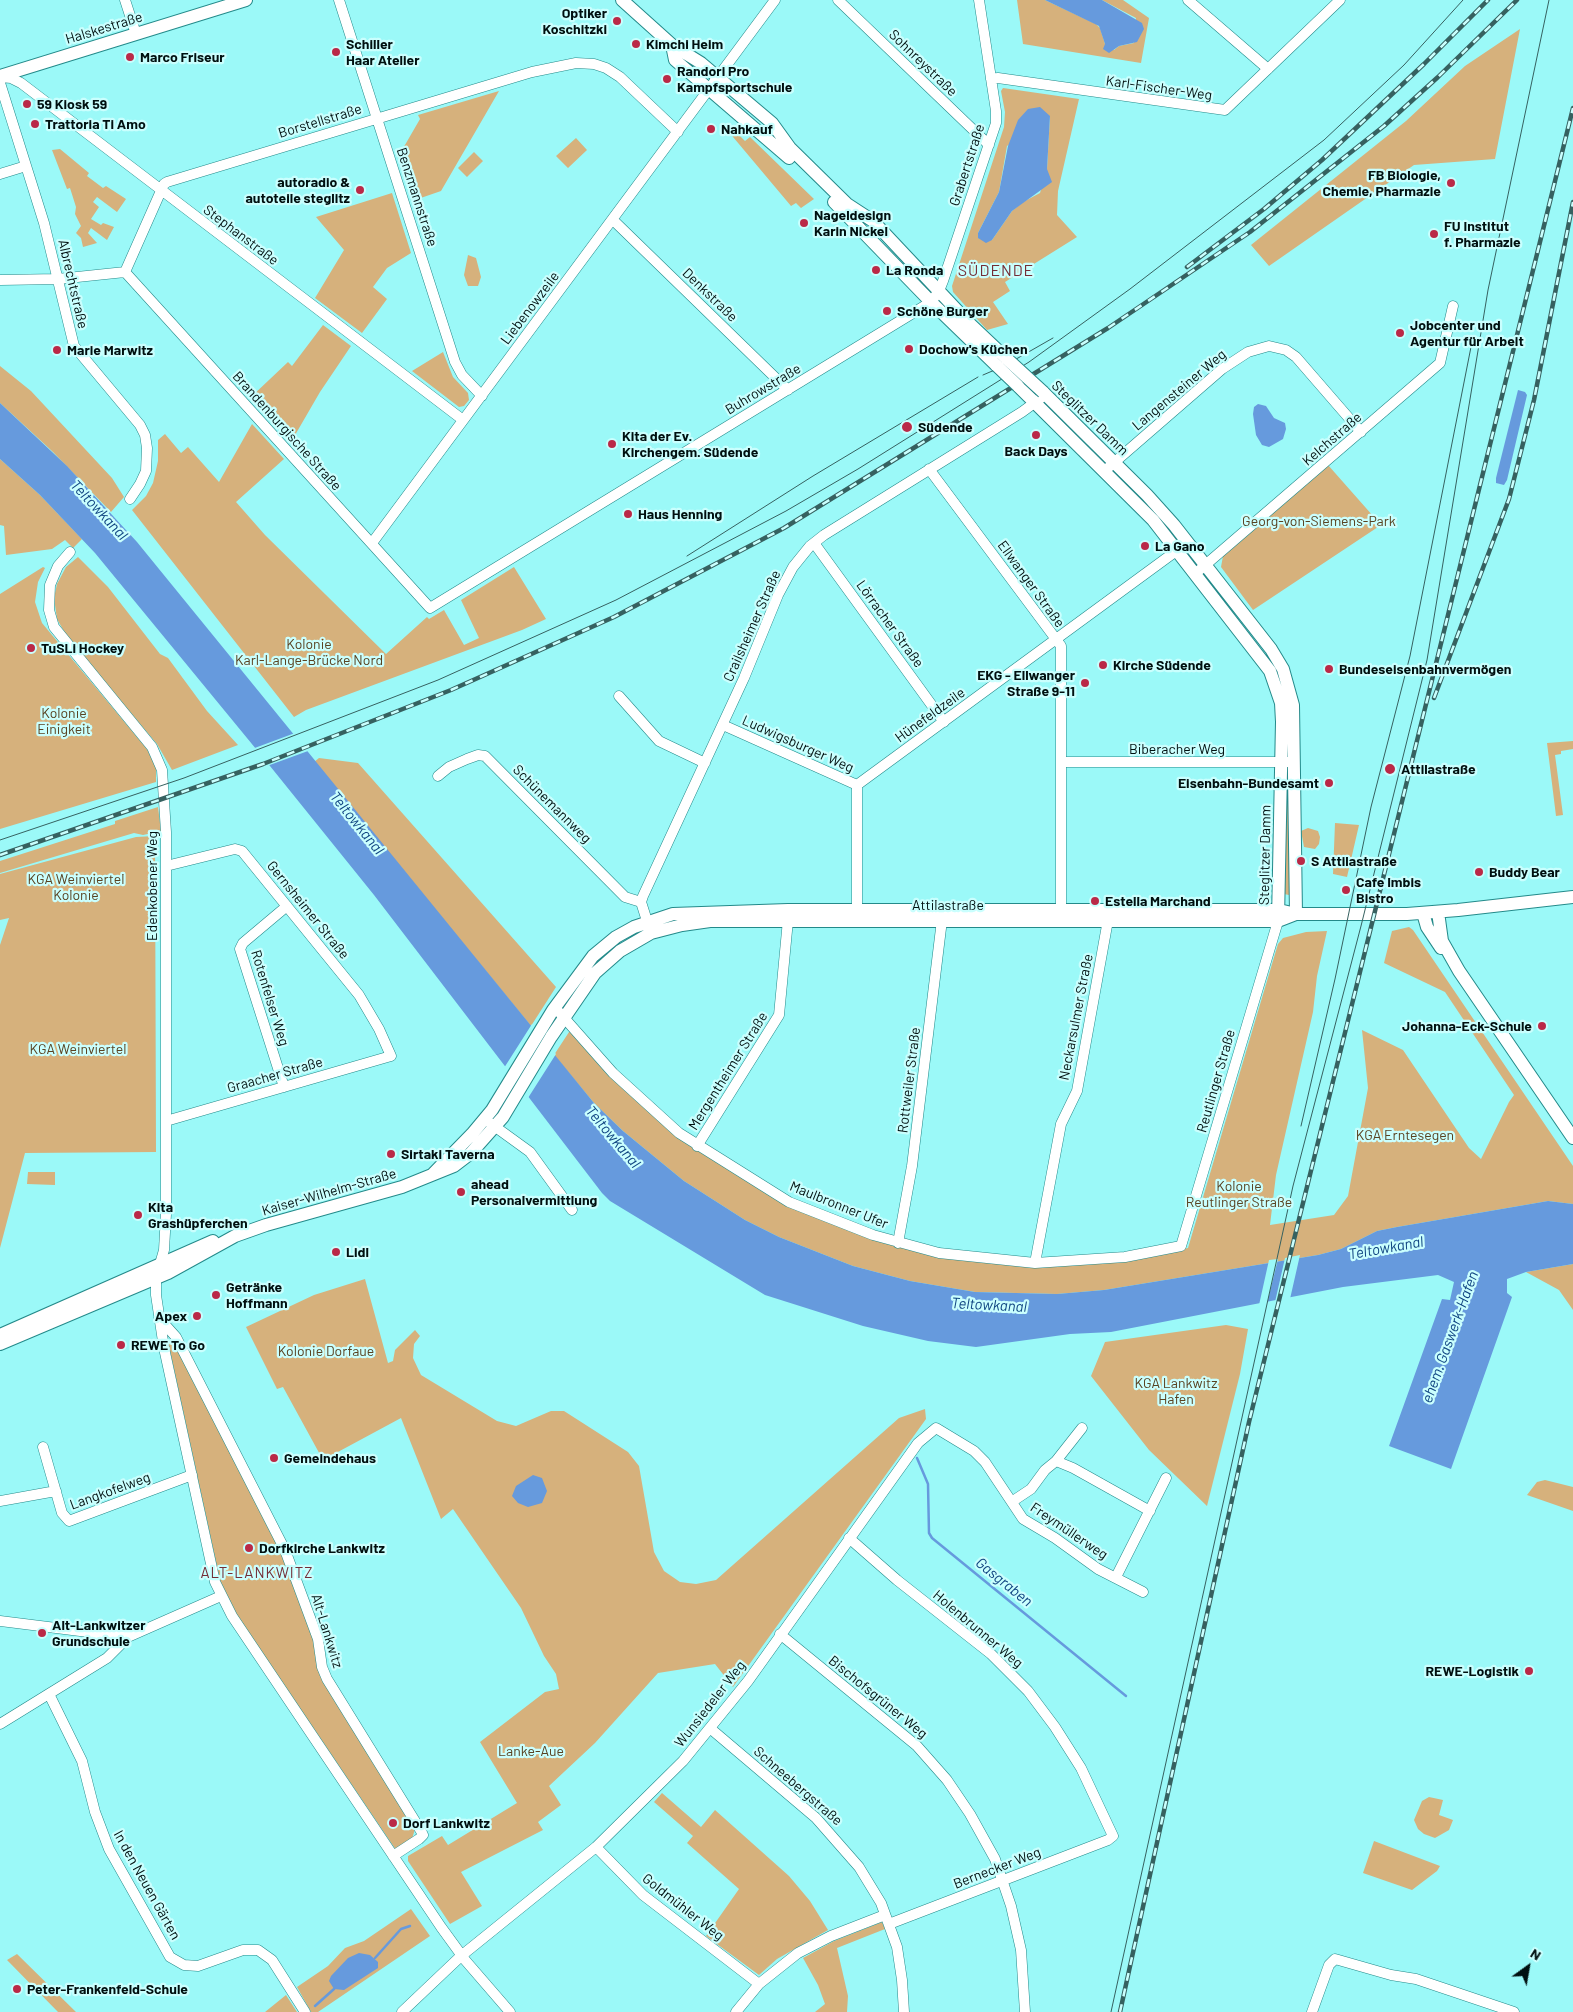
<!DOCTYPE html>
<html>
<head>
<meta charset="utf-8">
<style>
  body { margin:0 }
  #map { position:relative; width:1573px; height:2012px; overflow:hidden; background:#9bf9f8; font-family:Barlow,sans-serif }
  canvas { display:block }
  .north { position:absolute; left:1503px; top:1942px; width:50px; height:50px; -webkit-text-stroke:4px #cafffe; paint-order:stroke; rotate:32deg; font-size:14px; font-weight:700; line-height:20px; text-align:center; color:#001010 }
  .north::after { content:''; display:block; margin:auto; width:18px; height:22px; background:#001010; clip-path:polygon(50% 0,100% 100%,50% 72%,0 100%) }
</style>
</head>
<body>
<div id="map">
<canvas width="1573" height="2012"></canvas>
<div class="north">N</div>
</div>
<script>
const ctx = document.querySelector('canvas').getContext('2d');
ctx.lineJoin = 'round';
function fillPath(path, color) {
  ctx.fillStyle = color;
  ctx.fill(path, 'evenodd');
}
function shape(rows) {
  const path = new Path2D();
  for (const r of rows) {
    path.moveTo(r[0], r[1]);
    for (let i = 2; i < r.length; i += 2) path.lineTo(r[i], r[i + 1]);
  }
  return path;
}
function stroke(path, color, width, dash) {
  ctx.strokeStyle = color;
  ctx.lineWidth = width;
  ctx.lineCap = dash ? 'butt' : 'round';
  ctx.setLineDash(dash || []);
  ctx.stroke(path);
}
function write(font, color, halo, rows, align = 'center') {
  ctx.font = font + ' Barlow,sans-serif';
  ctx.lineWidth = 4.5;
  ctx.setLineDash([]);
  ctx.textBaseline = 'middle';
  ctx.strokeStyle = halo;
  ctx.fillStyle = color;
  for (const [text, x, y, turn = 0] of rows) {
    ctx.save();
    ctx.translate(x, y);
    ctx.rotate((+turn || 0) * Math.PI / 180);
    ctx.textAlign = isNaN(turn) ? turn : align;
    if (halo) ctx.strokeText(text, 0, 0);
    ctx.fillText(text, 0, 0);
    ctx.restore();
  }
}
const green = shape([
  [1017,0,1045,0,1096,24,1100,28,1105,44,1114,50,1119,46,1134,43,1136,18,1102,0,1123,0,1149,18,1141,63,1023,44],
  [1520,29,1495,159,1414,165,1269,266,1251,245,1406,121,1465,66],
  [1003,88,1079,99,1058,191,1057,215,1077,237,1005,282,1010,291,993,302,1008,324,987,330,953,292,952,286,1004,127,1005,112,1001,91],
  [1050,116,1047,169,1040,193,1023,202,1012,211,992,240,978,233,999,192,1007,146],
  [499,91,441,191,412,201,398,157,420,119,418,115],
  [732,128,745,141,750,137,814,199,801,208,796,203,791,206,728,131],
  [576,138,587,150,568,168,556,156],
  [60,149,89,173,87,176,103,188,106,186,126,199,117,212,97,197,93,202,99,207,91,219,101,225,103,223,114,227,107,240,91,228,88,233,97,243,83,247,81,238,76,233,81,226,75,214,76,207,70,188,67,189,52,150],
  [474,152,483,161,467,177,458,168],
  [392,193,411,253,387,268,373,287,387,299,362,333,315,298,344,250,316,217],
  [468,255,476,258,481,277,478,286,468,286,464,275],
  [323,325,351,346,320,392,291,442,251,397,288,362,292,366],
  [443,352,453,377,468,393,469,400,464,406,459,407,412,371],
  [0,366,31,391,112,478,124,497,111,512,53,452,0,403],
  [252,424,284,459,236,502,265,535,386,654,427,617,429,619,444,610,464,645,479,638,461,600,514,567,546,619,522,630,306,710,294,717,132,510,146,496,153,483,158,461,158,440,165,434,181,453,188,447,219,482],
  [0,459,40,495,82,539,73,548,65,540,52,549,6,555,4,526,0,525],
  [1328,465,1381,525,1253,610,1221,567,1223,556],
  [78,557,108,587,160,654,168,658,207,711,238,745,172,770,157,744,69,640,57,619,54,598,57,584,66,567],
  [43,567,45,568,38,582,35,602,42,623,147,749,156,767,156,782,0,829,0,594],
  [1573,741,1573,749,1561,751,1561,754,1555,755,1563,815,1556,816,1547,743],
  [319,758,358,763,556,987,531,1026,314,762],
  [1286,769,1290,770,1289,895,1284,894],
  [158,807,161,831,143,835,134,833,0,873,0,861,115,824,115,821],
  [1335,823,1359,825,1347,877,1333,874],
  [1308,828,1318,831,1320,837,1319,844,1315,849,1304,847,1301,831],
  [155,836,156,1152,25,1153,0,1248,0,945,9,918,0,920,0,874,136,837],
  [1409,927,1413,930,1573,1166,1573,1204,1548,1201,1397,1227,1377,1231,1341,1249,1318,1255,1104,1290,1057,1294,975,1292,910,1281,853,1266,779,1237,745,1220,684,1181,623,1131,594,1103,554,1055,571,1029,686,1142,698,1151,707,1153,755,1183,886,1241,1064,1266,1106,1263,1188,1248,1272,964,1278,944,1283,938,1306,932,1327,931,1317,976,1313,1012,1276,1175,1270,1225,1334,1215,1348,1196,1368,1088,1362,1030,1403,1050,1469,1148,1481,1159,1509,1102,1514,1095,1445,992,1384,963,1392,931],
  [28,1172,55,1172,55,1185,27,1184],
  [1573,1264,1573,1310,1559,1290,1526,1272],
  [365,1279,388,1363,393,1361,395,1350,415,1330,420,1336,414,1344,413,1358,421,1375,497,1421,516,1426,551,1411,564,1411,628,1452,639,1466,654,1552,664,1571,680,1582,696,1584,716,1580,899,1418,925,1409,926,1419,733,1687,715,1664,658,1673,595,1743,549,1786,561,1805,538,1822,543,1830,461,1872,482,1906,450,1924,408,1861,408,1856,442,1836,448,1845,517,1803,480,1742,545,1692,559,1689,556,1674,544,1656,521,1608,453,1509,441,1519,401,1418,323,1460,283,1387,277,1389,246,1327,314,1295],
  [1226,1325,1248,1329,1240,1374,1207,1506,1149,1450,1091,1376,1105,1342],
  [172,1340,283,1554,314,1641,318,1666,415,1829,412,1839,396,1850,232,1608,221,1585,168,1342],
  [1545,1480,1573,1487,1573,1511,1527,1495,1537,1482],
  [662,1793,701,1827,715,1810,789,1876,810,1901,828,1930,777,1959,759,1975,706,1936,739,1889,687,1843,693,1836,654,1802],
  [1429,1797,1443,1800,1439,1815,1453,1820,1449,1830,1435,1838,1424,1834,1418,1829,1414,1820,1422,1801],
  [1374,1841,1440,1866,1437,1871,1412,1890,1363,1873],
  [411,1909,430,1936,318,2012,311,2012,297,1987,328,1966,345,1948,364,1941],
  [882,1922,885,1929,837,1948,848,1996,847,2012,815,2012,825,2004,818,1985,803,1958,834,1941],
  [17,1954,76,2012,58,2012,7,1960],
  [286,1995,297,2012,265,2012]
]);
const water = shape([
  [1045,0,1102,0,1142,23,1144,29,1137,42,1119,46,1109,53,1103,49,1105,44,1099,26],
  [1040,107,1050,116,1047,169,1052,182,1012,211,992,240,986,243,978,238,978,233,999,192,1008,146,1018,120,1028,109],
  [1518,390,1525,392,1527,395,1507,480,1504,485,1496,483,1496,478],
  [0,403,67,466,137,542,594,1103,623,1131,684,1181,745,1220,779,1237,853,1266,910,1281,975,1292,1057,1294,1104,1290,1318,1255,1341,1249,1377,1231,1397,1227,1548,1201,1573,1204,1573,1264,1526,1272,1507,1279,1507,1293,1512,1297,1451,1469,1389,1446,1442,1299,1450,1300,1454,1282,1438,1275,1343,1287,1111,1332,1070,1334,976,1347,928,1341,863,1326,765,1295,610,1201,602,1193,374,895,270,766,95,553,40,495,0,459],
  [1258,404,1266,406,1274,418,1285,423,1286,429,1283,439,1269,447,1262,445,1256,435,1253,414,1254,407],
  [533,1475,542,1478,547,1491,542,1503,528,1507,518,1503,512,1496,516,1486],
  [359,1953,370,1955,378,1962,378,1968,344,1990,334,1989,329,1981,331,1976,348,1958]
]);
const pier = shape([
  [295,733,308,751,267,766,252,749],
  [532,1024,556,1054,528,1098,504,1068],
  [1300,1255,1290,1299,1275,1302,1285,1258],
  [1278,1259,1267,1304,1259,1305,1269,1260]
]);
const stream = shape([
  [917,1458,928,1484,929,1533,932,1538,1126,1696],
  [375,1958,401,1929,410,1926],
  [315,2006,334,1989]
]);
const minor = shape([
  [125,0,136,34],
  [339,0,455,362,462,375,482,396],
  [838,0,989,145],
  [1188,0,1268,69],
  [0,77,11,78,21,83,463,420],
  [991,79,998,78,1225,110,1340,0],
  [0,83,44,223,74,346,140,425,145,435,147,448,146,471,140,484,130,499],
  [0,174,26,166],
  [613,220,788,390],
  [125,272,430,608,931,302,939,291,943,281,996,123,996,111,979,0],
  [125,272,164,184,167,182,532,72,576,63,594,64,606,68,620,77,678,132],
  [0,280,58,279,125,272],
  [1109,467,1222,369,1248,352,1269,346,1286,350,1296,357,1361,432],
  [929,469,1061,646,1061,910],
  [372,543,775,0],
  [814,543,944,722],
  [70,552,58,566,50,585,49,610,54,627,152,747,162,770,166,832,166,1214,164,1250,156,1278,156,1295,164,1348,215,1582,232,1616,441,1927,465,1960,510,2012],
  [1196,573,1440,363,1453,306],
  [619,696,659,741,705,763],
  [723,725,857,785],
  [1061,762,1288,762],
  [438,776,449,767,467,759,478,755,485,756,625,897,641,902],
  [857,785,1183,546],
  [857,785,857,910],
  [166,866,235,849,242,851,359,995,379,1029,391,1056,166,1121],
  [647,921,641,902,643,896,744,678,778,595,793,567,810,546,824,535,1022,412,1041,398],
  [559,1012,613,1073,679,1133,789,1202,873,1235,939,1253,1035,1263,1125,1257,1181,1246,1278,921],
  [284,1087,240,949,243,943,287,906],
  [490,1123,530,1152,572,1210],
  [697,1146,779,1015,788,920],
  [898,1243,912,1166,942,920],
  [1035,1263,1061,1124,1077,1091,1108,920],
  [159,1318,176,1337,285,1550,318,1639,322,1667,327,1679,421,1831,423,1835,419,1839,393,1856],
  [43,1447,62,1513,69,1521,192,1475],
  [1056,1461,1082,1428],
  [0,1501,56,1491],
  [1013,1501,1031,1489,1045,1470,1056,1461,1073,1468,1150,1511],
  [849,1538,897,1580,991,1654,1028,1691,1055,1727,1081,1768,1113,1836,1108,1840,889,1924],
  [1116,1577,1166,1478],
  [0,1621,128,1637],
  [780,1634,917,1746,947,1780,970,1814,995,1859,1011,1906,1021,1950,1025,2012],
  [49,1694,82,1761,95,1812,109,1849,170,1957,184,1965,198,1966,243,1950,258,1950,272,1960,305,2012],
  [0,1724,107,1658,128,1637,221,1596],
  [711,1729,816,1818,859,1867,881,1903,897,1947,902,1980,904,2012],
  [596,1847,643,1895,759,1984],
  [402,2012,461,1956,596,1847,683,1761,748,1681,918,1443,936,1428,974,1451,985,1462,1023,1519,1055,1538,1098,1569,1143,1592],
  [736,2012,759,1984,798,1953,831,1936,885,1915],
  [1312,2012,1329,1965,1335,1959,1391,1975,1416,1979,1514,2012]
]);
const major = shape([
  [622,0,672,45,701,63,772,123,790,148,847,204,873,221,969,323,1006,358],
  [672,45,675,60,789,158],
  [0,76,246,0],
  [834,202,931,302,997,366],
  [1018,386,1153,520,1270,671,1281,703,1282,722,1278,919],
  [1043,392,1147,495,1174,525,1271,649,1283,669,1293,705,1296,914],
  [1438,912,1442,941,1459,971,1573,1138],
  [1423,913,1427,927,1441,948],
  [433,1174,472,1134,492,1110,553,1010,593,956,616,937,634,927,673,914,788,910,1279,910,1296,914,1407,914,1458,910,1573,897],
  [0,1335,213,1241],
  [0,1344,168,1273,235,1236,266,1225,402,1187,454,1166,471,1153,503,1117,551,1037,595,973,620,951,651,933,682,925,710,921,1278,921,1296,914]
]);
const tram = shape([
  [983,375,1004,366,1053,338],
  [687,556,813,476,978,377],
  [0,840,184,778,438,680,616,600,786,511,858,469,1029,362,1130,289,1324,140,1404,65,1463,0],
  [1301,1126,1335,979,1371,807,1410,656,1471,347],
  [1111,2012,1293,1186,1361,926,1427,660,1488,290,1549,0]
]);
const rail = shape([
  [1187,267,1264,209,1322,160,1424,64,1488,0],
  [1434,698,1509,499,1534,400,1573,202],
  [0,855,263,764,451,690,614,617,784,528,1108,328,1250,232,1384,126,1438,77,1517,0],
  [1120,2012,1249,1422,1573,108]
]);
const majorBridge = shape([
  [1006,358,1043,392],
  [997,366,1018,386]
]);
const markers = [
  [617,21,5,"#ba2947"],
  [636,44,5,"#ba2947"],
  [336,52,5,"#ba2947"],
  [130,57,5,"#ba2947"],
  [667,79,5,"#ba2947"],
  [27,104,5,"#ba2947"],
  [35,124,5,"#ba2947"],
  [711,129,5,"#ba2947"],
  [1451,183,5,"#ba2947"],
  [360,190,5,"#ba2947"],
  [804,223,5,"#ba2947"],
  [1434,234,5,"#ba2947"],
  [876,270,5,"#ba2947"],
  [887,311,5,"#ba2947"],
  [1400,333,5,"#ba2947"],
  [909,349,5,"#ba2947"],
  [57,350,5,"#ba2947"],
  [907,427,6,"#ba2947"],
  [1036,435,5,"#ba2947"],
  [612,444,5,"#ba2947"],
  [628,514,5,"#ba2947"],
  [1145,546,5,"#ba2947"],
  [31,648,5,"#ba2947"],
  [1103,665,5,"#ba2947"],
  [1329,669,5,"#ba2947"],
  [1085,683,5,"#ba2947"],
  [1390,769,6,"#ba2947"],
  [1329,783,5,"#ba2947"],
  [1301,861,5,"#ba2947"],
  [1479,872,5,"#ba2947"],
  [1346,890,5,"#ba2947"],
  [1095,901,5,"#ba2947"],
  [1542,1026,5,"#ba2947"],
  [391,1154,5,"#ba2947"],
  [461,1192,5,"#ba2947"],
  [138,1215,5,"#ba2947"],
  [336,1252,5,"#ba2947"],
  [216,1295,5,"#ba2947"],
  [197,1316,5,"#ba2947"],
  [121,1345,5,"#ba2947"],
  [274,1458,5,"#ba2947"],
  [249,1548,5,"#ba2947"],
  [42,1633,5,"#ba2947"],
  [1529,1671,5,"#ba2947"],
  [393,1823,5,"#ba2947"],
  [17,1989,5,"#ba2947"]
];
const poiNames = [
  ["Optiker",607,13,"right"],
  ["Koschitzki",607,29,"right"],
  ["Schiller",346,44],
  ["Haar Atelier",346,60],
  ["Kimchi Heim",646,44],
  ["Marco Friseur",140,57],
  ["Randori Pro",677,71],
  ["Kampfsportschule",677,87],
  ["59 Kiosk 59",37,104],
  ["Trattoria Ti Amo",45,124],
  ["Nahkauf",721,129],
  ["FB Biologie,",1441,175,"right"],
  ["Chemie, Pharmazie",1441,191,"right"],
  ["autoradio &",350,182,"right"],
  ["autoteile steglitz",350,198,"right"],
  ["Nageldesign",814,215],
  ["Karin Nickel",814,231],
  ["FU Institut",1444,226],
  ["f. Pharmazie",1444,242],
  ["La Ronda",886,270],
  ["Schöne Burger",897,311],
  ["Jobcenter und",1410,325],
  ["Agentur für Arbeit",1410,341],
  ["Dochow's Küchen",919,349],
  ["Marie Marwitz",67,350],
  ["Südende",918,427],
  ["Kita der Ev.",622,436],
  ["Kirchengem. Südende",622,452],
  ["Back Days",1036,451,"center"],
  ["Haus Henning",638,514],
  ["La Gano",1155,546],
  ["TuSLi Hockey",41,648],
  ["Kirche Südende",1113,665],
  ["Bundeseisenbahnvermögen",1339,669],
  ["EKG - Ellwanger",1075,675,"right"],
  ["Straße 9-11",1075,691,"right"],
  ["Attilastraße",1401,769],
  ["Eisenbahn-Bundesamt",1319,783,"right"],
  ["S Attilastraße",1311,861],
  ["Buddy Bear",1489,872],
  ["Cafe Imbis",1356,882],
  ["Bistro",1356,898],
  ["Estella Marchand",1105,901],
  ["Johanna-Eck-Schule",1532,1026,"right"],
  ["Sirtaki Taverna",401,1154],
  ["ahead",471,1184],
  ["Personalvermittlung",471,1200],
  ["Kita",148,1207],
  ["Grashüpferchen",148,1223],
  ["Lidl",346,1252],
  ["Getränke",226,1287],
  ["Hoffmann",226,1303],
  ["Apex",187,1316,"right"],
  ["REWE To Go",131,1345],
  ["Gemeindehaus",284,1458],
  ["Dorfkirche Lankwitz",259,1548],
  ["Alt-Lankwitzer",52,1625],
  ["Grundschule",52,1641],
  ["REWE-Logistik",1519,1671,"right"],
  ["Dorf Lankwitz",403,1823],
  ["Peter-Frankenfeld-Schule",27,1989]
];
const streetNames = [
  ["Halskestraße",104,28,-17],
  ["Sohnreystraße",923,63,44],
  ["Karl-Fischer-Weg",1159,88,8],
  ["Borstellstraße",320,121,-17],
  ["Grabertstraße",967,165,-72],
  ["Benzmannstraße",417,197,72],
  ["Stephanstraße",241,235,37],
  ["Albrechtstraße",73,284,77],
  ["Denkstraße",710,295,44],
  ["Liebenowzeile",530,308,-53],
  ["Buhrowstraße",763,389,-31],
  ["Langensteiner Weg",1179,390,-40],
  ["Steglitzer Damm",1090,418,44],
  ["Brandenburgische Straße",287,431,48],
  ["Kelchstraße",1332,439,-41],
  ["Ellwanger Straße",1031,584,54],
  ["Lörracher Straße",890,624,54],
  ["Crailsheimer Straße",752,626,-66],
  ["Hünefeldzeile",930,715,-36],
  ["Ludwigsburger Weg",798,744,24],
  ["Biberacher Weg",1177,749],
  ["Schünemannweg",552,804,45],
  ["Steglitzer Damm",1265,855,-89],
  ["Edenkobener Weg",152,886,-90],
  ["Attilastraße",948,905],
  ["Gernsheimer Straße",308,910,51],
  ["Rotenfelser Weg",270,998,73],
  ["Neckarsulmer Straße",1076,1017,-79],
  ["Mergentheimer Straße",728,1071,-58],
  ["Graacher Straße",275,1075,-16],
  ["Rottweiler Straße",909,1080,-83],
  ["Reutlinger Straße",1216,1081,-74],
  ["Kaiser-Wilhelm-Straße",329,1192,-16],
  ["Maulbronner Ufer",839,1205,22],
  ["Langkofelweg",110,1491,-20],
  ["Freymüllerweg",1069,1531,34],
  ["Holenbrunner Weg",978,1629,40],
  ["Alt-Lankwitz",327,1631,73],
  ["Bischofsgrüner Weg",878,1697,39],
  ["Wunsiedeler Weg",710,1704,-52],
  ["Schneebergstraße",798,1786,41],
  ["Bernecker Weg",997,1868,-21],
  ["In den Neuen Gärten",147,1885,61],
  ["Goldmühler Weg",683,1907,38]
];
const parkNames = [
  ["Georg-von-Siemens-Park",1319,521],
  ["Kolonie",309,644],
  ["Karl-Lange-Brücke Nord",309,660],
  ["Kolonie",64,713],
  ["Einigkeit",64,729],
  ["KGA Weinviertel",76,879],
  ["Kolonie",76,895],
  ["KGA Weinviertel",78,1049],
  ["KGA Erntesegen",1405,1135],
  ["Kolonie",1239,1186],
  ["Reutlinger Straße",1239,1202],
  ["Kolonie Dorfaue",326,1351],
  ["KGA Lankwitz",1176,1383],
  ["Hafen",1176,1399],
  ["Lanke-Aue",531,1751]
];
const waterNames = [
  ["Teltowkanal",99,510,47],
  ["Teltowkanal",357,823,51],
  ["Teltowkanal",613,1137,50],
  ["Teltowkanal",1386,1248,-10],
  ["Teltowkanal",989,1305,3],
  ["ehem. Gaswerk-Hafen",1450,1337,-70],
  ["Gasgraben",1004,1582,39]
];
const neighbourhoodNames = [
  ["ALT-LANKWITZ",257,1573]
];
const quarterNames = [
  ["SÜDENDE",996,271]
];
fillPath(green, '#d6b17c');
fillPath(water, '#669add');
fillPath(pier, '#9bf9f8');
stroke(stream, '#669add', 2.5);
stroke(minor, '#248a8a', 11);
stroke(major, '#248a8a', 14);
stroke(minor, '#fff', 10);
stroke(major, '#fff', 12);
stroke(tram, '#366160', 1);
stroke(rail, '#366160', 4.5);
stroke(rail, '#cafffe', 2.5, [8]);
stroke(majorBridge, '#248a8a', 14, []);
stroke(majorBridge, '#fff', 12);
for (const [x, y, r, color] of markers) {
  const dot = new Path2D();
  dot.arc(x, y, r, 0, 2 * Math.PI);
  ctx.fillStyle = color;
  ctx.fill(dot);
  stroke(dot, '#cafffe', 2);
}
write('bold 14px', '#001010', '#cafffe', poiNames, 'left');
write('14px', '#001010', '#cafffe', streetNames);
write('14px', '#594221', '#cafffe', parkNames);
write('italic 15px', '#104582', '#cafffe', waterNames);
ctx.letterSpacing = '1px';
write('15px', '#742d36', '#cafffe', neighbourhoodNames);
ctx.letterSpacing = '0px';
ctx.letterSpacing = '1px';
write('16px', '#742d36', '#cafffe', quarterNames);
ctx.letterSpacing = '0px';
</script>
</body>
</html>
